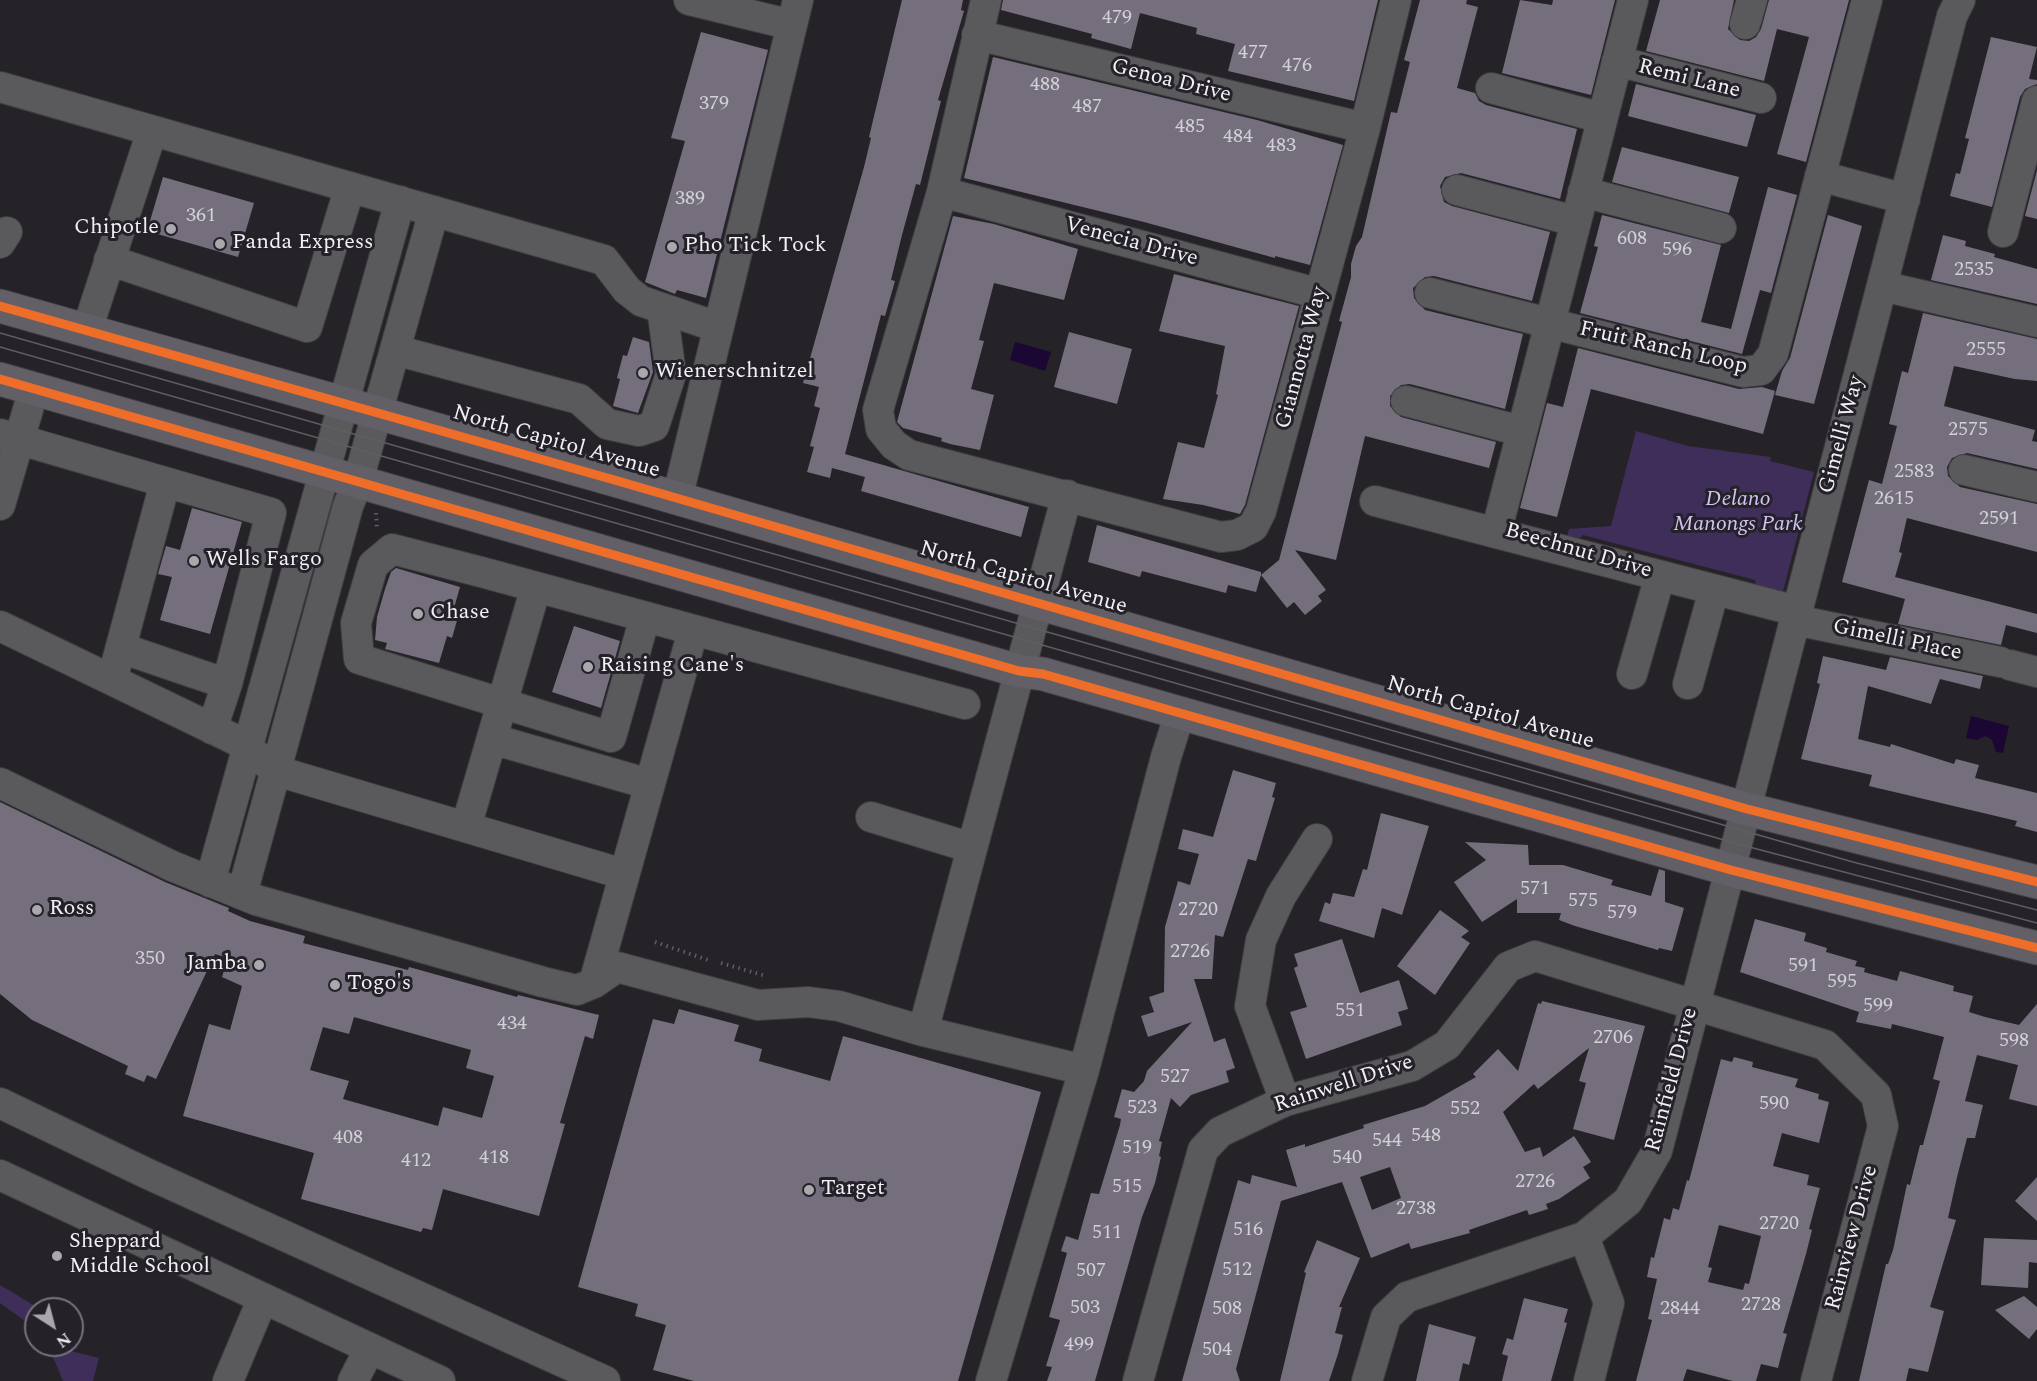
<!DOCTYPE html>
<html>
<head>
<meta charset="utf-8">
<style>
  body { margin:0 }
  #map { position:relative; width:2037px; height:1381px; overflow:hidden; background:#252327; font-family:Spectral,serif }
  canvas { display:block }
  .north { position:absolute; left:24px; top:1297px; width:60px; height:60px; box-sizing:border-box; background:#242228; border:2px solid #76747a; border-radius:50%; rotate:144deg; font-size:16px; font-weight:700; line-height:24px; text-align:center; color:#f2f0f5 }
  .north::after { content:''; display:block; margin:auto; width:21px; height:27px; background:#aaa8ad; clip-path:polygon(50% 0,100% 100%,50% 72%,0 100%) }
</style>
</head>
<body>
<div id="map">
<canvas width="2037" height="1381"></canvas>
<div class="north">N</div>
</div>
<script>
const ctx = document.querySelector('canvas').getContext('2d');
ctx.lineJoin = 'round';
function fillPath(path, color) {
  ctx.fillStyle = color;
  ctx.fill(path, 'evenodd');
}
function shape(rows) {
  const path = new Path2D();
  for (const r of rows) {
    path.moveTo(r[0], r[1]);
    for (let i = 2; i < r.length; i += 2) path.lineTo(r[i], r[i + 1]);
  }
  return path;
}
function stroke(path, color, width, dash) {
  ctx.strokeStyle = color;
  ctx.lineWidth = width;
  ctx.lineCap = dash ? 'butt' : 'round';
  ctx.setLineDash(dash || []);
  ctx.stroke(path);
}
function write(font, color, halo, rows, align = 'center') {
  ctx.font = font + ' Spectral,serif';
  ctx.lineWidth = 6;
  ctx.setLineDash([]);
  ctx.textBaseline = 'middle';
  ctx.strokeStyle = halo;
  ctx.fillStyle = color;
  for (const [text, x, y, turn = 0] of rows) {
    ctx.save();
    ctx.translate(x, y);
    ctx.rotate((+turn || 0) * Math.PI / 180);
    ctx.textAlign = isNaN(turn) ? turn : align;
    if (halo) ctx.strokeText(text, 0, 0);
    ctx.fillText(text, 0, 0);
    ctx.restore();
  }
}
const green = shape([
  [1636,431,1688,446,1771,457,1770,461,1814,472,1781,599,1757,588,1755,580,1583,535,1575,542,1566,540,1569,529,1611,526],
  [0,1285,40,1309,36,1309,36,1329,0,1303],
  [48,1345,68,1345,71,1351,99,1358,93,1381,63,1381]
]);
const water = shape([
  [1015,342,1051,352,1045,371,1010,360],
  [1971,716,2009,726,2003,753,1996,752,1992,740,1986,736,1977,740,1966,738]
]);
const building = shape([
  [902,0,963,0,961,10,964,11,938,100,941,101,920,185,916,184,902,235,891,280,895,281,885,316,881,315,845,454,1029,507,1021,537,861,491,865,477,832,468,830,478,807,472,814,447,810,446,820,408,814,406,819,387,803,383,864,167,871,138,869,137],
  [1003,0,1378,0,1354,101,1228,71,1235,44,1196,34,1197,28,1140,13,1131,49,1091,38,1092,34,1001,10],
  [1420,0,1467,0,1466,4,1478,7,1457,88,1475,93,1479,101,1486,105,1577,129,1560,199,1461,173,1445,177,1440,186,1444,202,1452,206,1550,232,1532,301,1434,276,1425,277,1413,288,1414,298,1425,310,1523,334,1505,409,1410,384,1401,385,1390,396,1390,406,1401,417,1496,442,1489,468,1365,436,1336,560,1295,550,1326,590,1318,596,1322,601,1305,615,1294,602,1287,608,1261,575,1256,592,1228,585,1226,593,1142,571,1140,577,1088,562,1097,525,1261,572,1261,575,1279,560,1342,322,1339,321,1351,277,1351,264,1356,246,1362,237,1391,112,1397,113,1410,62,1404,60],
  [1520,0,1552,5,1553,0,1615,0,1591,95,1502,73],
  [1660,0,1734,0,1728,29,1740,40,1749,41,1756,37,1761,29,1769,0,1849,0,1806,162,1777,154,1809,37,1777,29,1764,81,1646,51],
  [701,32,768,50,706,298,677,290,675,294,645,282,685,141,671,138],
  [1991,37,2037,47,2029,79,2037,80,2037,84,2025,89,2020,97,1992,207,1950,196,1956,173,1960,174,1969,139,1965,138],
  [993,57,1257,120,1343,145,1310,265,1275,256,1275,258,1144,222,964,178],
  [1636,84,1756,115,1747,147,1628,116],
  [1622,147,1739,177,1729,213,1612,182],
  [2037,170,2037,219,2025,216],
  [163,177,254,203,238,257,147,231],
  [1768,187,1797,195,1771,293,1760,290,1742,354,1580,313,1598,247,1594,246,1602,215,1721,245,1701,322,1731,329],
  [1828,215,1862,226,1814,404,1775,395,1782,371,1790,358],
  [953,216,994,224,1078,249,1064,300,994,283,979,340,984,341,971,389,994,395,980,450,950,444,941,441,942,438,903,428,897,422],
  [1943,235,1966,241,1965,246,1995,254,1994,257,2037,269,2037,304,1931,280],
  [1174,274,1299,306,1245,505,1240,514,1203,505,1163,499,1178,442,1204,448,1218,395,1216,394,1225,346,1159,331],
  [1923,313,2037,339,2037,381,2015,379,1954,366,1944,406,2035,430,2032,441,2037,442,2037,469,1967,453,1952,458,1947,467,1948,476,1960,487,2037,504,2037,552,1907,518,1899,552,1902,553,1895,577,2037,614,2037,633,2006,625,2001,645,1898,624,1905,599,1842,582,1869,480,1882,484,1897,426,1889,424,1902,371,1908,373],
  [1069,332,1132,349,1117,404,1054,387],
  [633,337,649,342,653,372,638,413,613,406,620,379,617,378,623,355,627,356],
  [1578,348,1739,389,1762,387,1775,391,1763,434,1591,389,1557,517,1520,508,1547,403,1563,407],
  [192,508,242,522,210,634,160,620,172,577,158,574,166,546,180,550],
  [396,568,460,587,454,608,460,610,452,638,447,636,439,663,385,649,387,643,375,640,377,617,385,589,391,572],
  [574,626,620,641,601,708,552,692],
  [1823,656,1886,670,1890,657,1983,676,1980,689,1940,679,1931,704,1868,686,1858,739,1890,747,1891,744,1954,764,1956,759,1979,765,1975,778,2037,793,2037,832,2015,826,2017,821,1869,786,1872,775,1801,759,1820,684,1817,683],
  [1233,770,1276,783,1272,797,1275,798,1256,861,1248,859,1223,937,1215,935,1212,979,1194,979,1214,1042,1225,1038,1235,1068,1226,1071,1229,1082,1191,1095,1180,1107,1171,1098,1159,1141,1162,1142,1159,1156,1161,1157,1155,1183,1142,1217,1095,1381,1047,1381,1052,1367,1046,1366,1060,1320,1049,1317,1067,1253,1061,1251,1066,1236,1078,1240,1091,1193,1099,1194,1120,1125,1121,1119,1114,1117,1122,1089,1134,1092,1144,1081,1147,1071,1192,1022,1148,1037,1141,1016,1154,1012,1149,997,1164,992,1165,927,1178,881,1190,885,1199,854,1178,849,1183,829,1213,837],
  [0,802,165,882,229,908,228,911,250,921,305,936,303,943,408,970,409,967,517,997,518,995,599,1015,593,1039,585,1036,560,1123,565,1124,539,1216,443,1189,432,1230,423,1228,421,1232,301,1199,314,1153,183,1116,209,1024,230,1030,242,986,222,977,228,958,215,954,156,1079,147,1075,144,1082,125,1074,128,1066,32,1020,0,994],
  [354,1017,471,1050,466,1068,494,1076,482,1118,443,1107,438,1126,343,1099,349,1081,310,1070,323,1027,349,1034],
  [1381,813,1429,826,1402,915,1382,908,1374,938,1319,921,1325,902,1330,904,1333,893,1354,897,1363,869,1367,870],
  [1465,842,1528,845,1529,865,1563,865,1613,880,1611,885,1651,896,1659,869,1665,871,1665,902,1684,908,1672,951,1659,948,1658,950,1575,926,1559,920,1561,913,1517,913,1517,899,1482,922,1454,882,1486,860],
  [1440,910,1469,931,1461,937,1470,943,1435,995,1397,966],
  [1755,919,1806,933,1804,941,1827,948,1826,952,1857,961,1855,966,1865,968,1864,972,1897,981,1900,971,1954,986,1953,991,1973,996,1969,1012,1985,1017,2019,1025,2037,1004,2037,1106,2009,1099,2018,1065,1977,1055,1965,1101,1983,1105,1975,1138,1967,1138,1957,1177,1948,1218,1956,1220,1930,1307,1944,1311,1928,1372,1909,1368,1906,1381,1859,1381,1886,1264,1888,1264,1893,1250,1907,1184,1910,1185,1920,1145,1923,1145,1940,1081,1933,1079,1944,1037,1892,1024,1891,1029,1856,1022,1859,1012,1740,972],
  [1342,939,1360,993,1399,980,1408,1009,1398,1012,1402,1025,1306,1059,1290,1012,1307,1007,1294,968,1298,966,1294,954],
  [1542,1001,1645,1026,1614,1140,1573,1129,1586,1083,1579,1081,1589,1048,1538,1089,1534,1084,1503,1112,1525,1152,1540,1147,1543,1157,1574,1136,1591,1162,1583,1167,1590,1178,1559,1199,1546,1204,1548,1209,1529,1215,1527,1210,1469,1230,1470,1233,1411,1249,1409,1243,1371,1258,1342,1182,1281,1201,1236,1369,1240,1381,1182,1381,1238,1180,1250,1184,1252,1175,1297,1187,1286,1150,1305,1144,1305,1147,1364,1128,1363,1125,1425,1106,1476,1077,1473,1074,1498,1049,1518,1071,1538,1003,1541,1004],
  [1390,1167,1401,1198,1372,1210,1360,1177],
  [679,1009,739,1025,734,1041,762,1049,759,1061,830,1081,843,1036,1041,1092,958,1381,694,1381,653,1370,666,1325,635,1316,638,1304,578,1287,653,1019,674,1024],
  [1734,1057,1753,1062,1752,1067,1798,1079,1795,1087,1819,1094,1818,1099,1829,1102,1819,1143,1782,1133,1773,1166,1809,1175,1807,1185,1820,1188,1809,1229,1812,1230,1806,1254,1783,1333,1787,1334,1782,1352,1778,1368,1761,1364,1756,1381,1733,1381,1687,1369,1683,1381,1636,1381,1652,1320,1648,1319,1657,1279,1647,1277,1651,1257,1654,1258,1664,1218,1670,1220,1673,1208,1679,1210,1687,1180,1689,1181,1721,1059,1732,1062],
  [1719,1225,1761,1236,1749,1284,1745,1283,1743,1290,1708,1282,1712,1268,1708,1267],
  [2037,1177,2037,1221,2015,1201],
  [1984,1238,2037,1240,2037,1263,2029,1262,2028,1288,1981,1285],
  [1317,1240,1360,1258,1339,1307,1342,1307,1335,1333,1343,1335,1338,1354,1329,1381,1280,1381,1306,1273,1304,1272],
  [2024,1296,2037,1307,2037,1329,2029,1339,1995,1310],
  [1524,1298,1568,1309,1564,1322,1567,1323,1551,1381,1502,1381,1508,1356,1502,1354,1507,1338,1513,1340],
  [1429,1324,1476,1337,1469,1365,1463,1363,1459,1381,1416,1381]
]);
const path = shape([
  [376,513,377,530],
  [655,942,708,960],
  [721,963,766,976]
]);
const minor = shape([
  [689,0,792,25],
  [986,0,942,192,878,410,881,429,894,445,909,455,1221,537,1237,535,1253,527,1261,511,1365,128,1396,0],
  [1633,0,1496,533,1797,611],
  [1745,24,1752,0],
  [977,35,1365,128],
  [1617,61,1761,98],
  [0,87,604,260,627,290,641,301,717,327],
  [1491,88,1602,118],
  [1820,176,1905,199],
  [1457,190,1575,221],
  [942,192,1320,294],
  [1583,192,1721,228],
  [2003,232,2037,101],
  [0,243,7,232],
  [109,260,307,327,350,187],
  [1882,286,2037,322],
  [1430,293,1743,372,1761,370,1773,354,1867,0],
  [87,330,152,131],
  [395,350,579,399,607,424,639,431,654,426,671,374,662,308],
  [1406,401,1521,431],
  [0,434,271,513,227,684,212,729],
  [1964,470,2037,487],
  [677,499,798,0],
  [1375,501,1496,533],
  [0,505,34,389],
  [645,617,611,737,359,659,356,623,373,565,392,549,485,573,965,704],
  [1795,620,2000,662],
  [0,626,236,740,277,771,623,874],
  [121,648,227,684],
  [2010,665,2037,672],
  [1632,674,1660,576],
  [112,680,165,483],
  [1688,684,1714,590],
  [492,739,649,784],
  [0,783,172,866,256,900,543,982,577,990,594,983,617,967,758,1005,808,1002,839,1006,923,1031,1084,1070],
  [871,817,972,848],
  [466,827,536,587],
  [210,882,400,201],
  [242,894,348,506,358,481,434,211],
  [594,983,693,631],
  [923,1031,1067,495],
  [1285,1101,1250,1006,1261,940,1281,896,1317,839],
  [0,1103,148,1174,605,1381],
  [0,1175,440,1381],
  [1584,1237,1609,1303,1589,1381],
  [228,1381,263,1298],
  [353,1381,370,1348],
  [991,1381,1084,1070,1166,757,1180,713],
  [1138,1381,1203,1150,1220,1132,1285,1101,1412,1066,1447,1045,1508,967,1535,956,1825,1045,1876,1095,1883,1126,1816,1381],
  [1367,1381,1386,1317,1407,1297,1584,1237,1628,1201,1657,1151,1952,16,1960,0]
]);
const major = shape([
  [0,306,611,479,1747,809,2037,882],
  [0,379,1019,671,1043,674,1731,870,2037,948]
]);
const tram = shape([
  [0,333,1853,862,2037,910],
  [0,347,1738,844,2037,923]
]);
const cycleway = shape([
  [0,306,611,479,1747,809,2037,882],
  [0,379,1019,671,1043,674,1731,870,2037,948]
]);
const markers = [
  [171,229,6,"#aaa8ad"],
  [220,244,6,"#aaa8ad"],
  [672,247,6,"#aaa8ad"],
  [643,373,6,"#aaa8ad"],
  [194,561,6,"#aaa8ad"],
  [418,614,6,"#aaa8ad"],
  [588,667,6,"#aaa8ad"],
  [37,910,6,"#aaa8ad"],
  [259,965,6,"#aaa8ad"],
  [335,985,6,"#aaa8ad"],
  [809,1190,6,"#aaa8ad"],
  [57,1256,6,"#aaa8ad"]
];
const numberNames = [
  ["479",1117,19],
  ["477",1253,54],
  ["476",1297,67],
  ["488",1045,86],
  ["379",714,105],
  ["487",1087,108],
  ["485",1190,128],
  ["484",1238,138],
  ["483",1281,147],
  ["389",690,200],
  ["361",201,217],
  ["608",1632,240],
  ["596",1677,251],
  ["2535",1974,271],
  ["2555",1986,351],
  ["2575",1968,431],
  ["2583",1914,473],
  ["2615",1894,500],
  ["2591",1999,520],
  ["571",1535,890],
  ["575",1583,902],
  ["2720",1198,911],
  ["579",1622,914],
  ["2726",1190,953],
  ["350",150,960],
  ["591",1803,967],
  ["595",1842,983],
  ["599",1878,1007],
  ["551",1350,1012],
  ["434",512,1025],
  ["2706",1613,1039],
  ["598",2014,1042],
  ["527",1175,1078],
  ["590",1774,1105],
  ["523",1142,1109],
  ["552",1465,1110],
  ["548",1426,1137],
  ["408",348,1139],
  ["544",1387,1142],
  ["519",1137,1149],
  ["418",494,1159],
  ["540",1347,1159],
  ["412",416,1162],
  ["2726",1535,1183],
  ["515",1127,1188],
  ["2738",1416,1210],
  ["2720",1779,1225],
  ["516",1248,1231],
  ["511",1107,1234],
  ["512",1237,1271],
  ["507",1091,1272],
  ["2728",1761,1306],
  ["503",1085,1309],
  ["508",1227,1310],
  ["2844",1680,1310],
  ["499",1079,1346],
  ["504",1217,1351]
];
const streetNames = [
  ["Remi Lane",1689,80,14],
  ["Genoa Drive",1171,82,14],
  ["Venecia Drive",1131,243,15],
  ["Fruit Ranch Loop",1663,349,13],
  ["Giannotta Way",1303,358,-75],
  ["Gimelli Way",1843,435,-75],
  ["North Capitol Avenue",556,443,16],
  ["Beechnut Drive",1578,552,16],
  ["North Capitol Avenue",1023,579,16],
  ["Gimelli Place",1897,641,12],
  ["North Capitol Avenue",1490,714,16],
  ["Rainfield Drive",1673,1080,-75],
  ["Rainwell Drive",1344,1085,-18],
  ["Rainview Drive",1853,1238,-75]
];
const poiNames = [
  ["Chipotle",159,229,"right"],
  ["Panda Express",232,244],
  ["Pho Tick Tock",684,247],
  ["Wienerschnitzel",655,373],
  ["Wells Fargo",206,561],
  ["Chase",430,614],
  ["Raising Cane's",600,667],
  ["Ross",49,910],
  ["Jamba",247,965,"right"],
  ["Togo's",347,985],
  ["Target",821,1190],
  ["Sheppard",69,1243],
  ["Middle School",69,1268]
];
const parkNames = [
  ["Delano",1738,501],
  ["Manongs Park",1738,526]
];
fillPath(green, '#3f2e5a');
fillPath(water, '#1c0634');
fillPath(building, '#756f7d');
stroke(minor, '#3f3e41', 32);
stroke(major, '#3f3e41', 35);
stroke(path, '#605e62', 4, [1.5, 4.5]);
stroke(minor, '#5a595c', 30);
stroke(major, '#625f67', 33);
stroke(tram, '#605e62', 1.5);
stroke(cycleway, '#ee6e29', 9);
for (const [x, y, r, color] of markers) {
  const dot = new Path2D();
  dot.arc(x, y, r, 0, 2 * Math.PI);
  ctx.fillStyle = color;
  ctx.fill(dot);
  stroke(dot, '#242228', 2);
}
write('20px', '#d3d0d7', null, numberNames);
write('22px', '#f2f0f5', '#242228', streetNames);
write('22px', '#f2f0f5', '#242228', poiNames, 'left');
write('italic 22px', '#d3c2f5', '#242228', parkNames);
</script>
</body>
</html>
